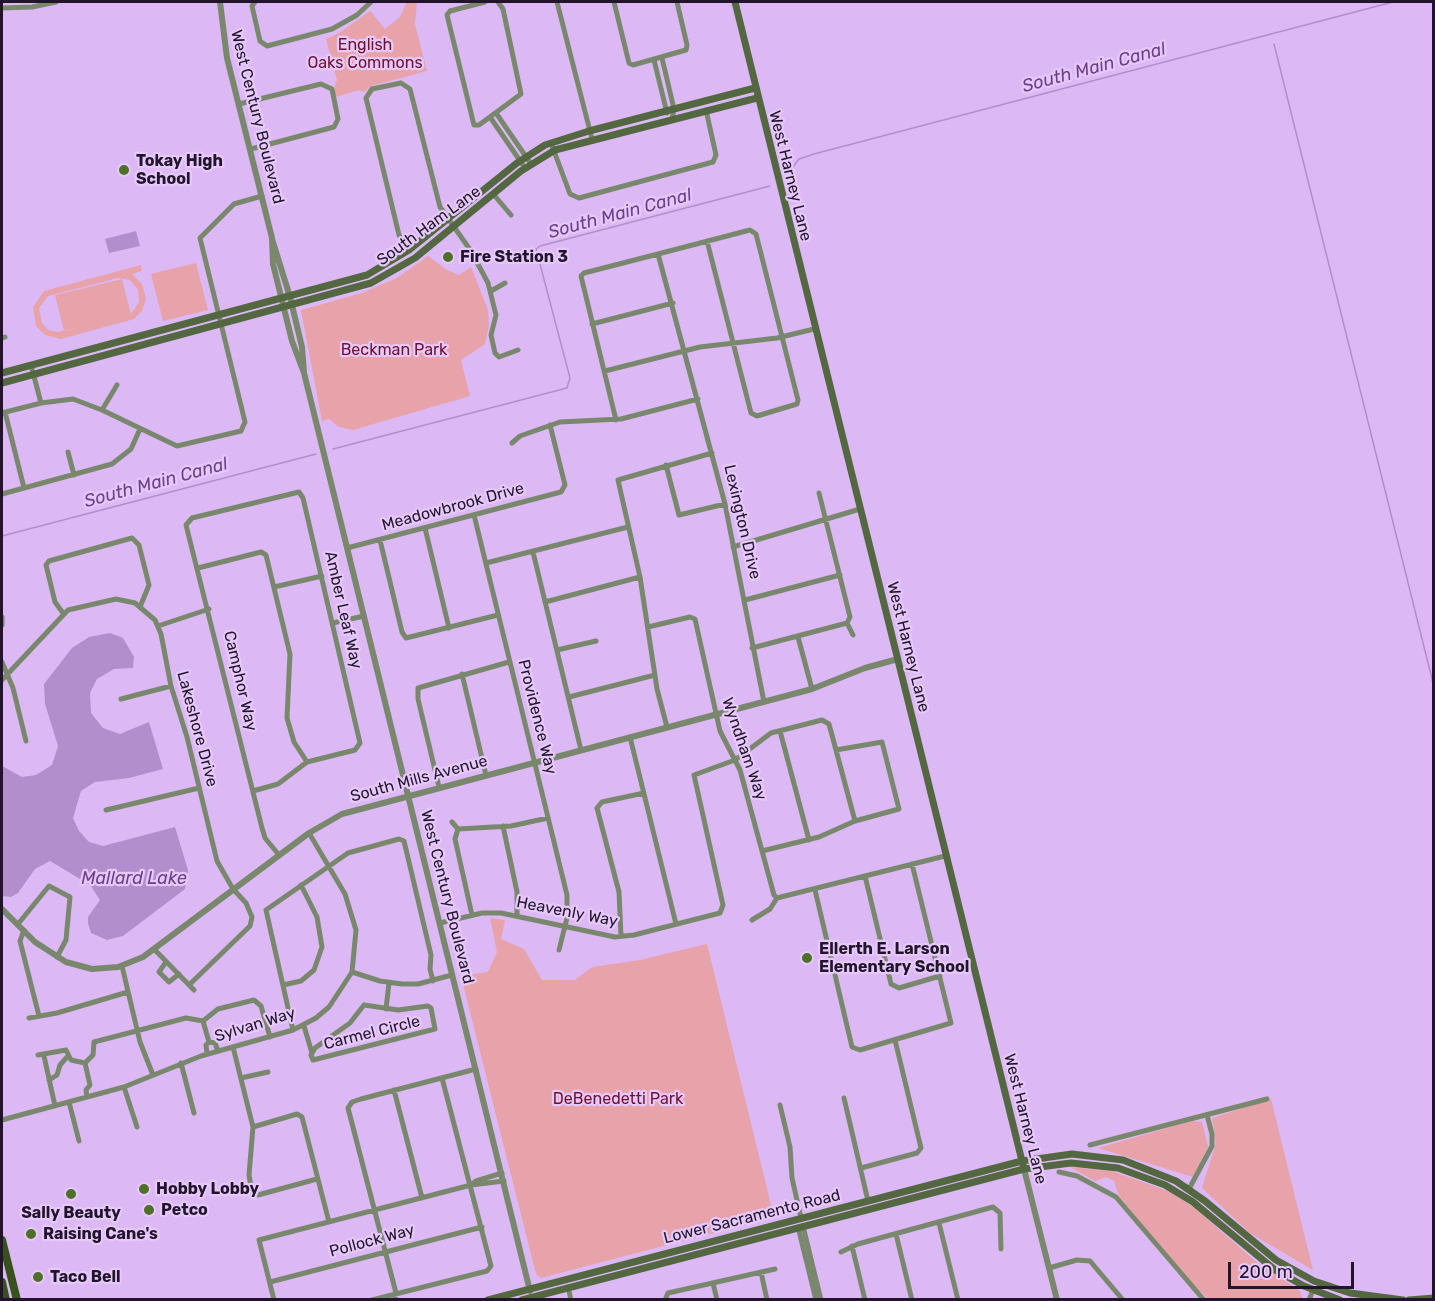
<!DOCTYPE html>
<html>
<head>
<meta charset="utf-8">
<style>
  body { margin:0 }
  #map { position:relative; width:1435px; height:1301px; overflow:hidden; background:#dcb9f5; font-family:Rubik,sans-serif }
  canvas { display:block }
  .frame { position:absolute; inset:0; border:3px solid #22152b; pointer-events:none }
  .scale { position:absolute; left:1228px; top:1262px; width:126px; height:27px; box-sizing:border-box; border:3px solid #22152b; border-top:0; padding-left:8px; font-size:18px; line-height:21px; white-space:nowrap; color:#22152b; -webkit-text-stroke:4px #e6c9fa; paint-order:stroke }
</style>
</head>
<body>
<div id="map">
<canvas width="1435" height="1301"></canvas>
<div class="frame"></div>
<div class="scale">200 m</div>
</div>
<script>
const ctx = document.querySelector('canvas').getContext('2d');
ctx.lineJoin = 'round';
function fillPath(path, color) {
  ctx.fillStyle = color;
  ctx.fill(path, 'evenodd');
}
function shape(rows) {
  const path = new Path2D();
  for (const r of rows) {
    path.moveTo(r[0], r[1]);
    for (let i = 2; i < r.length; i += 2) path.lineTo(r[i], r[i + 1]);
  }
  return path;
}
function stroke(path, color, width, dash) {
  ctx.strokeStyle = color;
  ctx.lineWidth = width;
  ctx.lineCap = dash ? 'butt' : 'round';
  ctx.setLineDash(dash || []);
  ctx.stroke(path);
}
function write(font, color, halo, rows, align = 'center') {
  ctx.font = font + ' Rubik,sans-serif';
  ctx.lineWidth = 4.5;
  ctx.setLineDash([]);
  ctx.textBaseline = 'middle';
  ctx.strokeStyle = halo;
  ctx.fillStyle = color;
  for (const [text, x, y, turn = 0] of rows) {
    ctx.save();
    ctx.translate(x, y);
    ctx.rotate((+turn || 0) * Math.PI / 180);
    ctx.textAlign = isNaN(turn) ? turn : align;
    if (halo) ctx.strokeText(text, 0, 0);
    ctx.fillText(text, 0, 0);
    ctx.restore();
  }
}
const green = shape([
  [407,2,417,2,415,24,427,71,371,86,364,92,359,90,336,97,334,88,337,80,326,39,339,33,370,11,385,29,400,17],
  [428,256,447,270,459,275,471,267,488,310,489,326,485,344,461,360,470,396,353,430,339,427,329,419,322,421,301,310,362,293,397,278],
  [196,263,208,310,163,321,151,274],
  [141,265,142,271,132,274,142,284,146,299,142,311,134,319,61,339,45,335,36,326,33,307,44,291],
  [118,278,130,280,138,290,139,302,131,314,122,279,55,295,64,331,78,328,57,332,48,330,42,323,39,308,48,296],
  [490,918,505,920,501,939,524,949,542,980,575,980,592,967,640,960,707,944,774,1217,541,1278,536,1274,461,976,488,972,497,952],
  [1271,1099,1313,1270,1250,1233,1202,1188,1216,1143,1212,1118],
  [1192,1121,1202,1122,1208,1147,1193,1177,1098,1148],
  [1070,1167,1112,1171,1170,1192,1196,1209,1255,1261,1300,1291,1303,1299,1208,1299,1184,1275,1119,1196,1114,1181,1106,1177,1095,1181]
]);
const water = shape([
  [136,231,140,246,109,253,105,239],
  [110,633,123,638,134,657,133,668,114,669,97,679,90,693,91,713,103,728,120,734,149,722,163,769,129,778,95,782,81,791,73,818,79,831,89,842,103,846,175,827,188,870,185,889,123,936,107,940,91,933,88,924,88,917,100,900,90,885,50,861,35,869,18,893,11,897,2,896,2,766,22,777,36,775,52,765,58,746,45,704,44,684,72,648,89,637]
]);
const stream = shape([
  [1274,44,1434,687],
  [790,171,799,159,814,154,1393,2],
  [333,449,567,388,570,378,536,249,540,246,770,186],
  [2,536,316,454]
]);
const minor = shape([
  [255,2,252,6,260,41,267,46,332,29,357,15,371,2],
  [485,2,450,11,447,15,474,125,479,125,521,94,503,9,498,2],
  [557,2,592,139],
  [614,2,629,63,633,65,686,50,687,45,677,2],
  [2,8,32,7,56,2],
  [662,58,674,109,672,119],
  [654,60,667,113],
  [239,104,321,84,332,89,338,119,334,127,251,149],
  [496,113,531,164],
  [490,117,525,168],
  [551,143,570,194,579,198,713,162,716,155,706,110],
  [494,195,511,215],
  [409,250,399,235,366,98,372,89,401,83,410,89,440,207,471,251,488,283,496,315,491,335,495,353,499,357,518,350],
  [658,254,725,504,764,702],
  [491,291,505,283],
  [592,324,673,303],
  [2,338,5,337],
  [31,365,41,403],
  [605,371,700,347,777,338,814,329],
  [102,410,117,385],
  [5,412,24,488],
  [2,413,41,403,73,399,102,410,177,446,241,431,245,422,200,238,234,204,262,196],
  [616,420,581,276,584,273,658,254,750,230,756,234,798,400,797,404,757,416,751,413,707,241],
  [512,443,520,436,560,422,621,419,698,399],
  [68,452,74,475],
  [666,465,679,515,725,504],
  [819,493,850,617,847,623,853,635],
  [2,494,112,464,131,449,140,429],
  [474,515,567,895,567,918,559,950],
  [425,528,449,628],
  [380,540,402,632,406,638,498,615],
  [733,547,860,509],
  [347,548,561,492,565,485,550,425],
  [533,552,581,750],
  [486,563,628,527],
  [198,568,261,552,266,555,290,654,287,718,294,742,307,762],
  [274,587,322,576],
  [745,600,840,575],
  [545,602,640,577],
  [63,613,55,602,46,565,49,561,132,538,139,545,149,585,140,607],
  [2,617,2,625],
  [333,623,364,616],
  [158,626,209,609],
  [648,627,690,617,695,619,720,731,740,770,774,895,777,898],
  [798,637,812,689],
  [752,648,847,623],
  [557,650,596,641],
  [2,662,13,688,26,741],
  [462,674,486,775],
  [2,680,68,610,116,599,135,603,155,620,161,634,171,686,187,737,217,861,233,889,246,903,252,917,250,926,189,985],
  [569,697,655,675],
  [121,699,171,686],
  [667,727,657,689,640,577,618,480,712,453],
  [780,731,809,840],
  [630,737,676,924],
  [439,787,418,699,418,688,509,662],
  [253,791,278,784,307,762,355,750,360,743,303,498,299,492,192,518,186,525,262,828,265,838,279,855],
  [106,810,199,788],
  [452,822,458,829],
  [503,826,517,892,517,916],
  [458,829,511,826,548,818],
  [458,829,455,839,472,915],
  [762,851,819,837,855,821,899,809,882,742,836,750],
  [865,876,891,984,899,988,940,976],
  [815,890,852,1047,860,1050,951,1023,912,864],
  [777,898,945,856],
  [752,920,770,909,777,898],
  [440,923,482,913,501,913,615,937,634,935,720,913,723,905,694,775,735,760,771,733,822,720,829,724,855,821],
  [18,924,49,886,70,897,66,940,57,957],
  [24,930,20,941,39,1016],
  [621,936,619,892,597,808,602,802,644,793],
  [154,949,194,990],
  [166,962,159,972,169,982,179,974],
  [122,966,140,1042,153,1075],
  [352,972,380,981,402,984,418,984,452,975],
  [283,985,301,981,314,970,322,947,317,917,301,885],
  [364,1005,398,1010,428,1006,431,1008,435,1029,313,1060,311,1055,315,1048,350,1023,364,1005],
  [386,1009,389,983],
  [29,1018,57,1013,128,992],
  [203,1021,209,1042],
  [304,1026,312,1053],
  [293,1030,266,910,348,853,399,839,404,841,431,955,430,969,433,981],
  [233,1047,253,1127,249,1175,252,1192,258,1195,317,1179],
  [207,1054,206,1045,209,1042,215,1043,218,1051],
  [38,1055,66,1050,71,1060,85,1063,93,1055,94,1042,186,1018,203,1021,218,1009,254,1000,261,1006,270,1037],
  [44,1056,55,1106],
  [85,1063,90,1085,86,1090,87,1097],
  [181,1063,194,1113],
  [241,1078,268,1072],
  [49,1080,57,1075,60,1065,68,1056],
  [124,1087,137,1127],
  [394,1090,422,1198],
  [844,1098,868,1201],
  [69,1102,79,1141],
  [780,1105,790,1147,792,1178,801,1218],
  [2,1120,124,1087,201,1056,293,1030,316,1018,329,1007,352,972,356,930,345,894,309,833],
  [253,1127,297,1114,302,1117,329,1222],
  [1090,1145,1267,1099],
  [861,1168,917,1153,921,1148,895,1040],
  [1059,1172,1077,1176,1116,1197,1204,1300],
  [471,1185,476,1181,502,1173],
  [1189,1189,1212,1146,1212,1134,1207,1115],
  [939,1223,958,1300],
  [803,1226,821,1300],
  [798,1227,816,1300],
  [896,1234,912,1300],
  [852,1246,865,1300],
  [841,1252,858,1244,993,1207,1000,1213,1001,1249],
  [1049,1268,1077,1260,1090,1261,1123,1300],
  [761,1272,767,1300],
  [270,1282,482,1227],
  [713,1283,717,1300],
  [568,1287,571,1300],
  [274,1300,259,1240,471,1185,504,1181],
  [372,1300,487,1271,491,1266,442,1078],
  [395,1300,396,1293,348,1108,352,1102,361,1099,476,1069],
  [665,1300,668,1293,775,1269],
  [1309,1300,1313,1290]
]);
const tertiary = shape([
  [220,2,227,58,272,238,273,264,292,341,304,373,530,1291],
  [272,239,290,297,302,347,304,373],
  [2,909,35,942,66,962,92,969,118,967,143,957,309,833,342,814,812,689,865,668,898,659],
  [1024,1169,1057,1300]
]);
const secondary = shape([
  [735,2,1024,1169],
  [2,373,367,275,409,250,517,163,545,145,589,131,755,88],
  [2,383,371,283,415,258,521,171,555,150,757,98],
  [488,1300,1022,1161,1072,1154,1123,1160,1176,1181,1205,1201,1276,1260,1314,1281,1350,1293,1403,1300],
  [522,1300,1024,1169,1071,1163,1118,1168,1165,1185,1193,1202,1275,1270,1304,1286,1340,1300],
  [1409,1300,1434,1298]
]);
const primary = shape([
  [2,1240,17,1300],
  [2,1282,6,1300]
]);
const markers = [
  [124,170,6,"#4d6f27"],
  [448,257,6,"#4d6f27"],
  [807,958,6,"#4d6f27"],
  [144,1189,6,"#4d6f27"],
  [71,1194,6,"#4d6f27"],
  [149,1210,6,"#4d6f27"],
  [31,1234,6,"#4d6f27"],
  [38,1277,6,"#4d6f27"]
];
const parkNames = [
  ["English",365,45],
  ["Oaks Commons",365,63],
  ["Beckman Park",394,350],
  ["DeBenedetti Park",618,1099]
];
const streetNames = [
  ["West Century Boulevard",257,117,76],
  ["West Harney Lane",790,176,76],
  ["South Ham Lane",429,226,-36],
  ["Meadowbrook Drive",453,507,-15],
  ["Lexington Drive",742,522,77],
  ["Amber Leaf Way",343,610,77],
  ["West Harney Lane",908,647,76],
  ["Camphor Way",240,681,77],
  ["Providence Way",537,717,76],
  ["Lakeshore Drive",197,729,75],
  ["Wyndham Way",744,749,71],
  ["South Mills Avenue",419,779,-15],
  ["West Century Boulevard",447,897,76],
  ["Heavenly Way",567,912,11],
  ["Sylvan Way",255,1025,-17],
  ["Carmel Circle",372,1033,-14],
  ["West Harney Lane",1025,1119,76],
  ["Lower Sacramento Road",752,1217,-14],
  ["Pollock Way",372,1241,-15]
];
const poiNames = [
  ["Tokay High",136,161],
  ["School",136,179],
  ["Fire Station 3",460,257],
  ["Ellerth E. Larson",819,949],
  ["Elementary School",819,967],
  ["Hobby Lobby",156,1189],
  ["Petco",161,1210],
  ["Sally Beauty",71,1213,"center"],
  ["Raising Cane's",43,1234],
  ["Taco Bell",50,1277]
];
const waterNames = [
  ["South Main Canal",1094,68,-15],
  ["South Main Canal",620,214,-15],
  ["South Main Canal",156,483,-15],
  ["Mallard Lake",134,879]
];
fillPath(green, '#e7a2aa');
fillPath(water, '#b38ecd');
stroke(stream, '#b38ecd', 1.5);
stroke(minor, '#79886d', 5);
stroke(tertiary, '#79886d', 6);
stroke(secondary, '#536840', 7);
stroke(primary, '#38521e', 8);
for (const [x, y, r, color] of markers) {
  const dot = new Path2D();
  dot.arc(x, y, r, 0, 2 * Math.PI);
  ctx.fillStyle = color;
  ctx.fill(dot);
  stroke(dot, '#e6c9fa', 2);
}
write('16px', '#70102b', '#e6c9fa', parkNames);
write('16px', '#22152b', '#e6c9fa', streetNames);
write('bold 16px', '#22152b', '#e6c9fa', poiNames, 'left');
write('italic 18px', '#6e3f8b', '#e6c9fa', waterNames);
</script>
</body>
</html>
